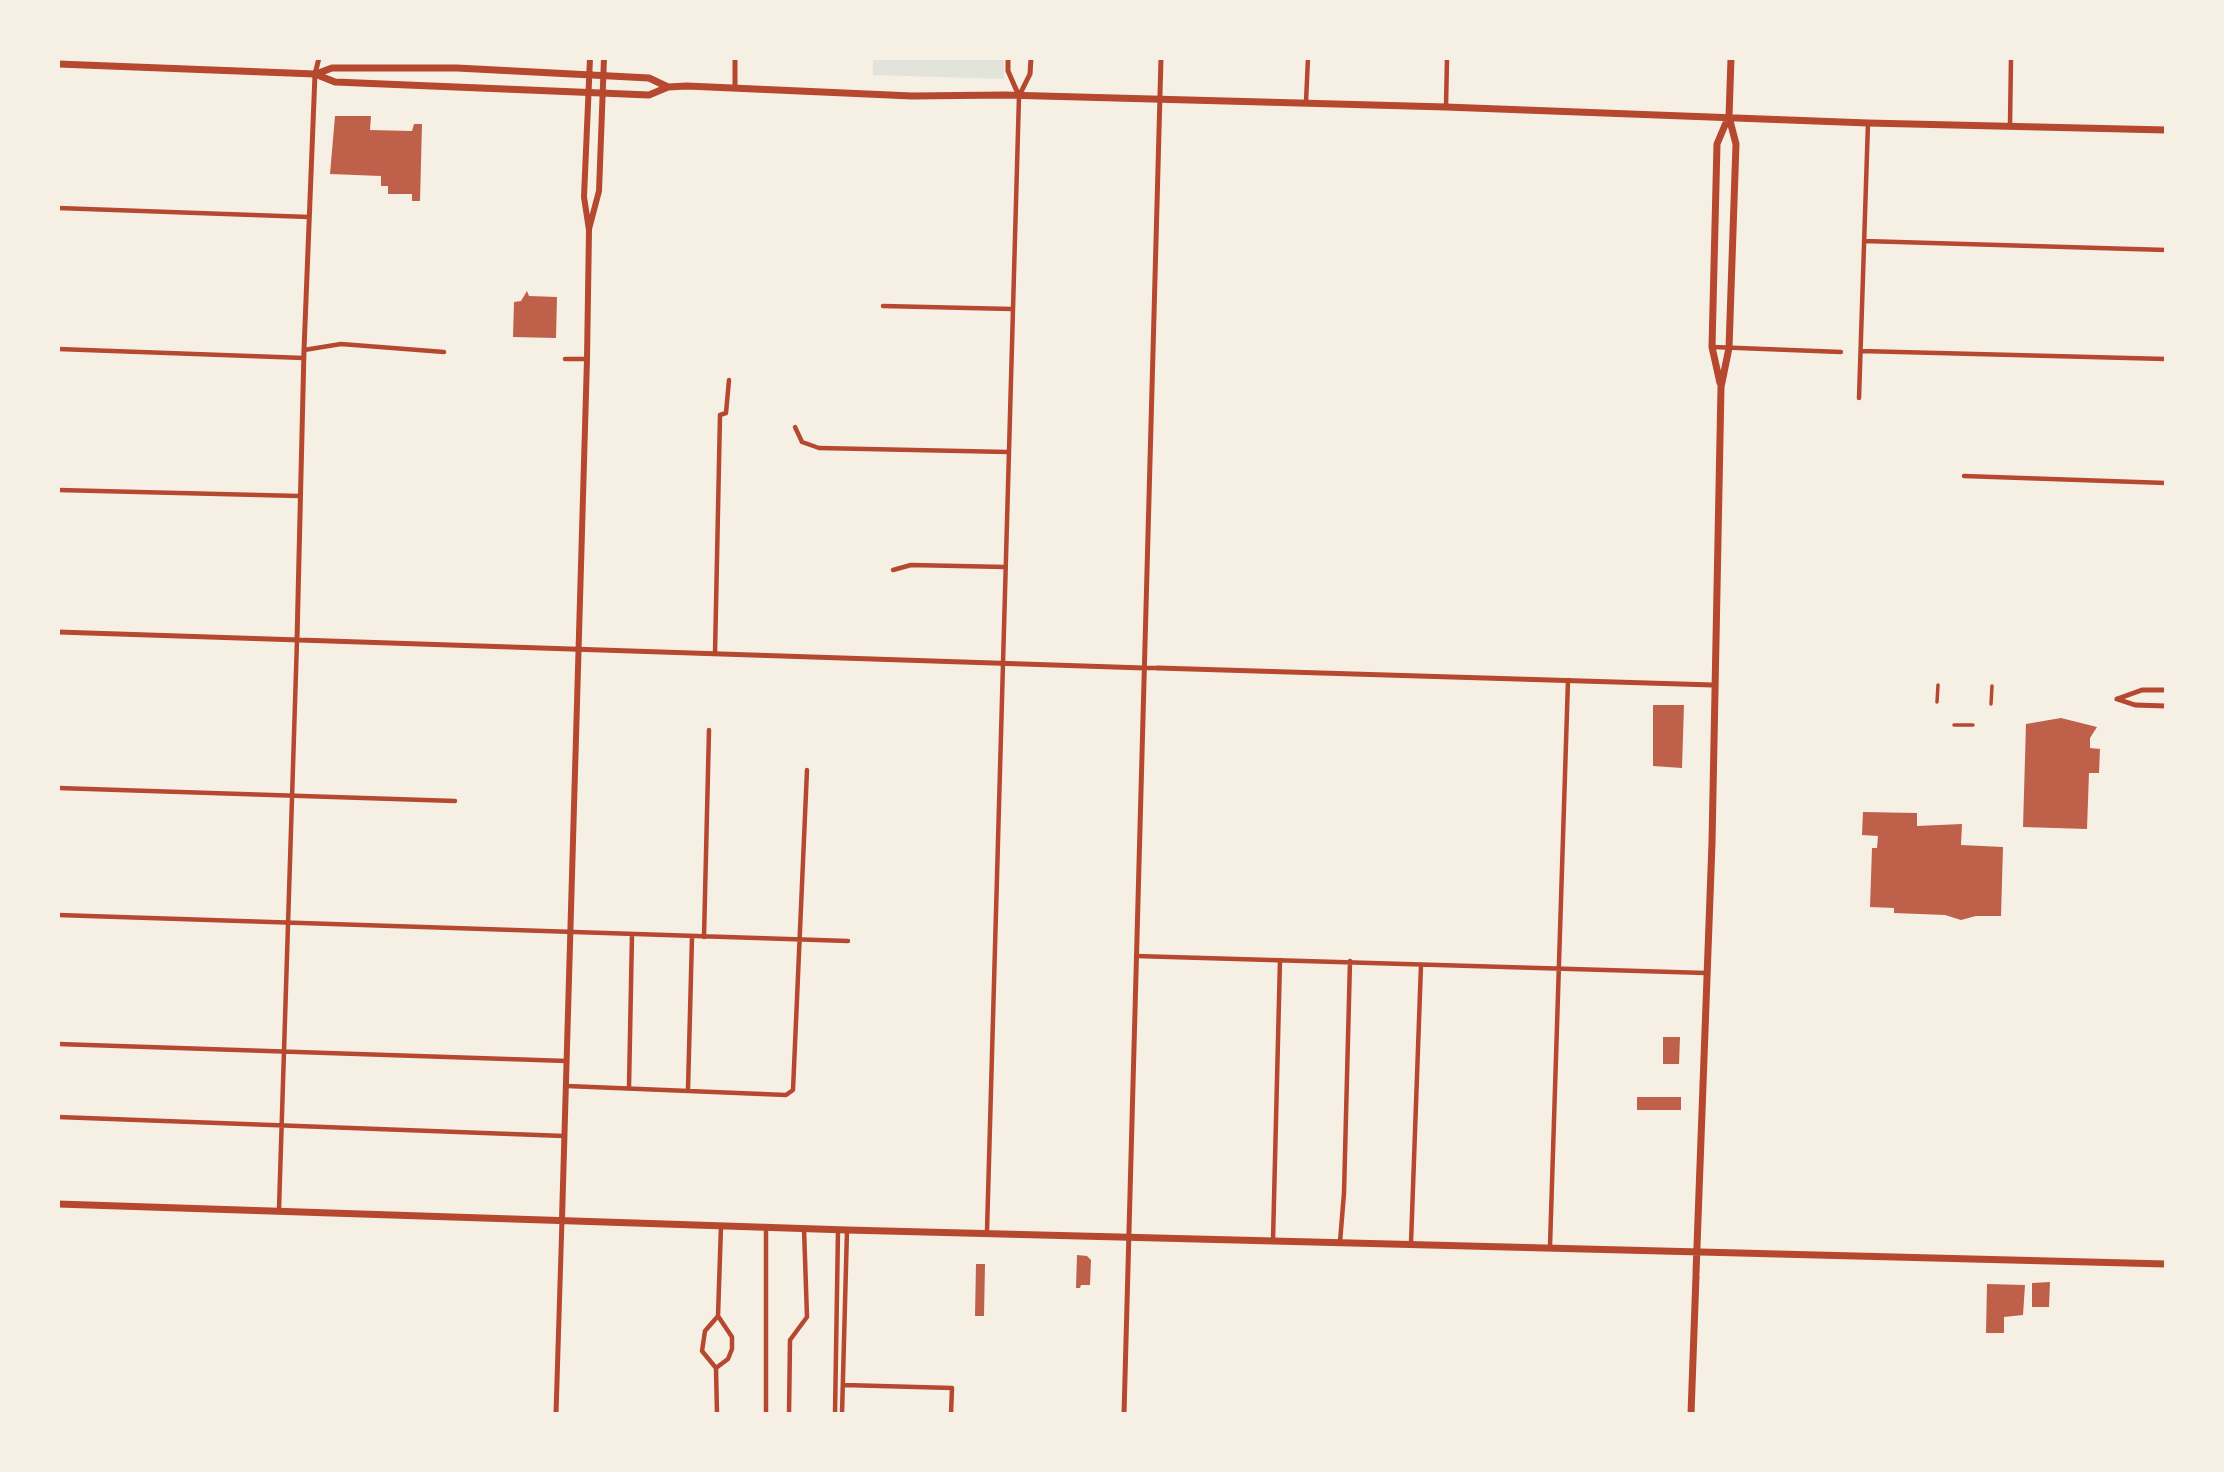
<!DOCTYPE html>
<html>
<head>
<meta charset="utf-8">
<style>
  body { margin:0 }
  #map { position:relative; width:2224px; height:1472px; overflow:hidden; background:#f6efe4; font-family:"Archivo Narrow",sans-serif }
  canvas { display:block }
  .frame { position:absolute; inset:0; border:60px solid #f6efe4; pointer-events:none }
</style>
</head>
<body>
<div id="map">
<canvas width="2224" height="1472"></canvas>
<div class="frame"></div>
</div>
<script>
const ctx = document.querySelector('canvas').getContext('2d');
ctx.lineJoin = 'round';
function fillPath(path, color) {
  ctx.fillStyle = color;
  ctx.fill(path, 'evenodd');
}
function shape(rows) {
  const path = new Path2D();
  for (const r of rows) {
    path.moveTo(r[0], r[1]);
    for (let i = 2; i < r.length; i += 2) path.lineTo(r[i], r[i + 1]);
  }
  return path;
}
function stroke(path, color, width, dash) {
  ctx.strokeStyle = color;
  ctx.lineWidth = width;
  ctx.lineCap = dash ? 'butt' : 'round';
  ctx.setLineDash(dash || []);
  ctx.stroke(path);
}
const green = shape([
  [873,58,1004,58,1004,79,873,75]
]);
const building = shape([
  [335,116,371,116,370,130,412,131,414,124,422,124,420,201,412,201,412,194,388,194,388,186,381,186,381,176,330,174],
  [527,291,529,296,557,297,556,338,513,337,514,302,521,301],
  [1653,705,1684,705,1682,768,1653,766],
  [2061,718,2097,727,2090,738,2090,748,2100,749,2099,773,2089,773,2087,829,2023,827,2026,724],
  [1863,812,1917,813,1917,826,1962,824,1961,845,2003,847,2001,916,1976,916,1961,920,1945,915,1894,913,1894,908,1870,907,1872,848,1877,848,1878,836,1862,835],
  [1663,1037,1680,1037,1679,1064,1663,1064],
  [1637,1097,1681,1097,1681,1110,1637,1110],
  [1077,1255,1087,1256,1091,1260,1090,1285,1081,1285,1080,1288,1076,1288],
  [976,1264,985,1264,984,1316,975,1316],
  [2050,1282,2049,1307,2032,1307,2032,1283],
  [1987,1284,2025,1285,2023,1315,2004,1317,2004,1333,1986,1333]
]);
const pedestrian = shape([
  [1937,702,1938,685],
  [1991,704,1992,686],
  [1954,725,1973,725]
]);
const minor = shape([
  [1306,102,1308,58],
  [1446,107,1447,58],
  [2010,125,2011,58],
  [58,208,309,217],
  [1864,241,2166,250],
  [883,306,1012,309],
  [1713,347,1841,352],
  [58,349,304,358],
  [304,350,341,344,444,352],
  [1861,351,2166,359],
  [565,359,587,359],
  [1859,398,1868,123],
  [795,427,802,442,819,448,1008,452],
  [1964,476,2166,483],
  [58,490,299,496],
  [893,570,911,565,1005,567],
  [715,654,720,415,726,413,729,380],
  [1144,668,1158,668],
  [58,788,455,801],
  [58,915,848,941],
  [704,937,709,730],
  [1136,956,1706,973],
  [58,1044,567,1061],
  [567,1086,786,1095,793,1090,807,770],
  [629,1087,632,934],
  [688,1089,692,937],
  [58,1117,564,1136],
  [279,1209,297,640],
  [766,1226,766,1414],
  [987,1231,1019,96],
  [1273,1240,1280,960],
  [1340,1242,1344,1193,1350,961],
  [1411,1243,1421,965],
  [1550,1246,1568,680],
  [716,1368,728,1359,732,1349,732,1337,718,1316,721,1226],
  [844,1385,952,1388,951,1414],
  [717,1414,716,1368,702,1351,705,1331,718,1316],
  [789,1414,790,1340,807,1317,804,1229],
  [835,1414,838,1230],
  [842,1414,847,1230]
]);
const tertiary = shape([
  [1008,58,1008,71,1019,96],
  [735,87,735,58],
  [1019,96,1030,74,1031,58],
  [58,632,1144,668],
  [297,640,304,350,315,74,319,58],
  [1158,668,1713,685],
  [2117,699,2142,690,2166,690],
  [2117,699,2135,705,2166,706],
  [556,1414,562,1219],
  [1124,1414,1161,58]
]);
const secondary = shape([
  [589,229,599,191,604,58],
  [562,1219,587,359,589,230,584,197,590,58]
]);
const primary = shape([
  [58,64,315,74,335,82,649,95,668,87,687,86,912,96,1005,95,1446,107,1868,123,2166,130],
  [316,74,332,68,457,68,649,78,668,87],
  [1720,383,1712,347,1717,144,1728,118],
  [58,1204,847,1230,2166,1264],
  [1696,1273,1712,843,1721,387,1729,348,1736,144,1729,117,1731,58],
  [1691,1414,1696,1276]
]);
fillPath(green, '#e2e4dc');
fillPath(building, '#bf614a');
stroke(pedestrian, '#b5482f', 3.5);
stroke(minor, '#b5482f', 4.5);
stroke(tertiary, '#b5482f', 5);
stroke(secondary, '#b5482f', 6);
stroke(primary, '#b5482f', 7);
</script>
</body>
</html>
